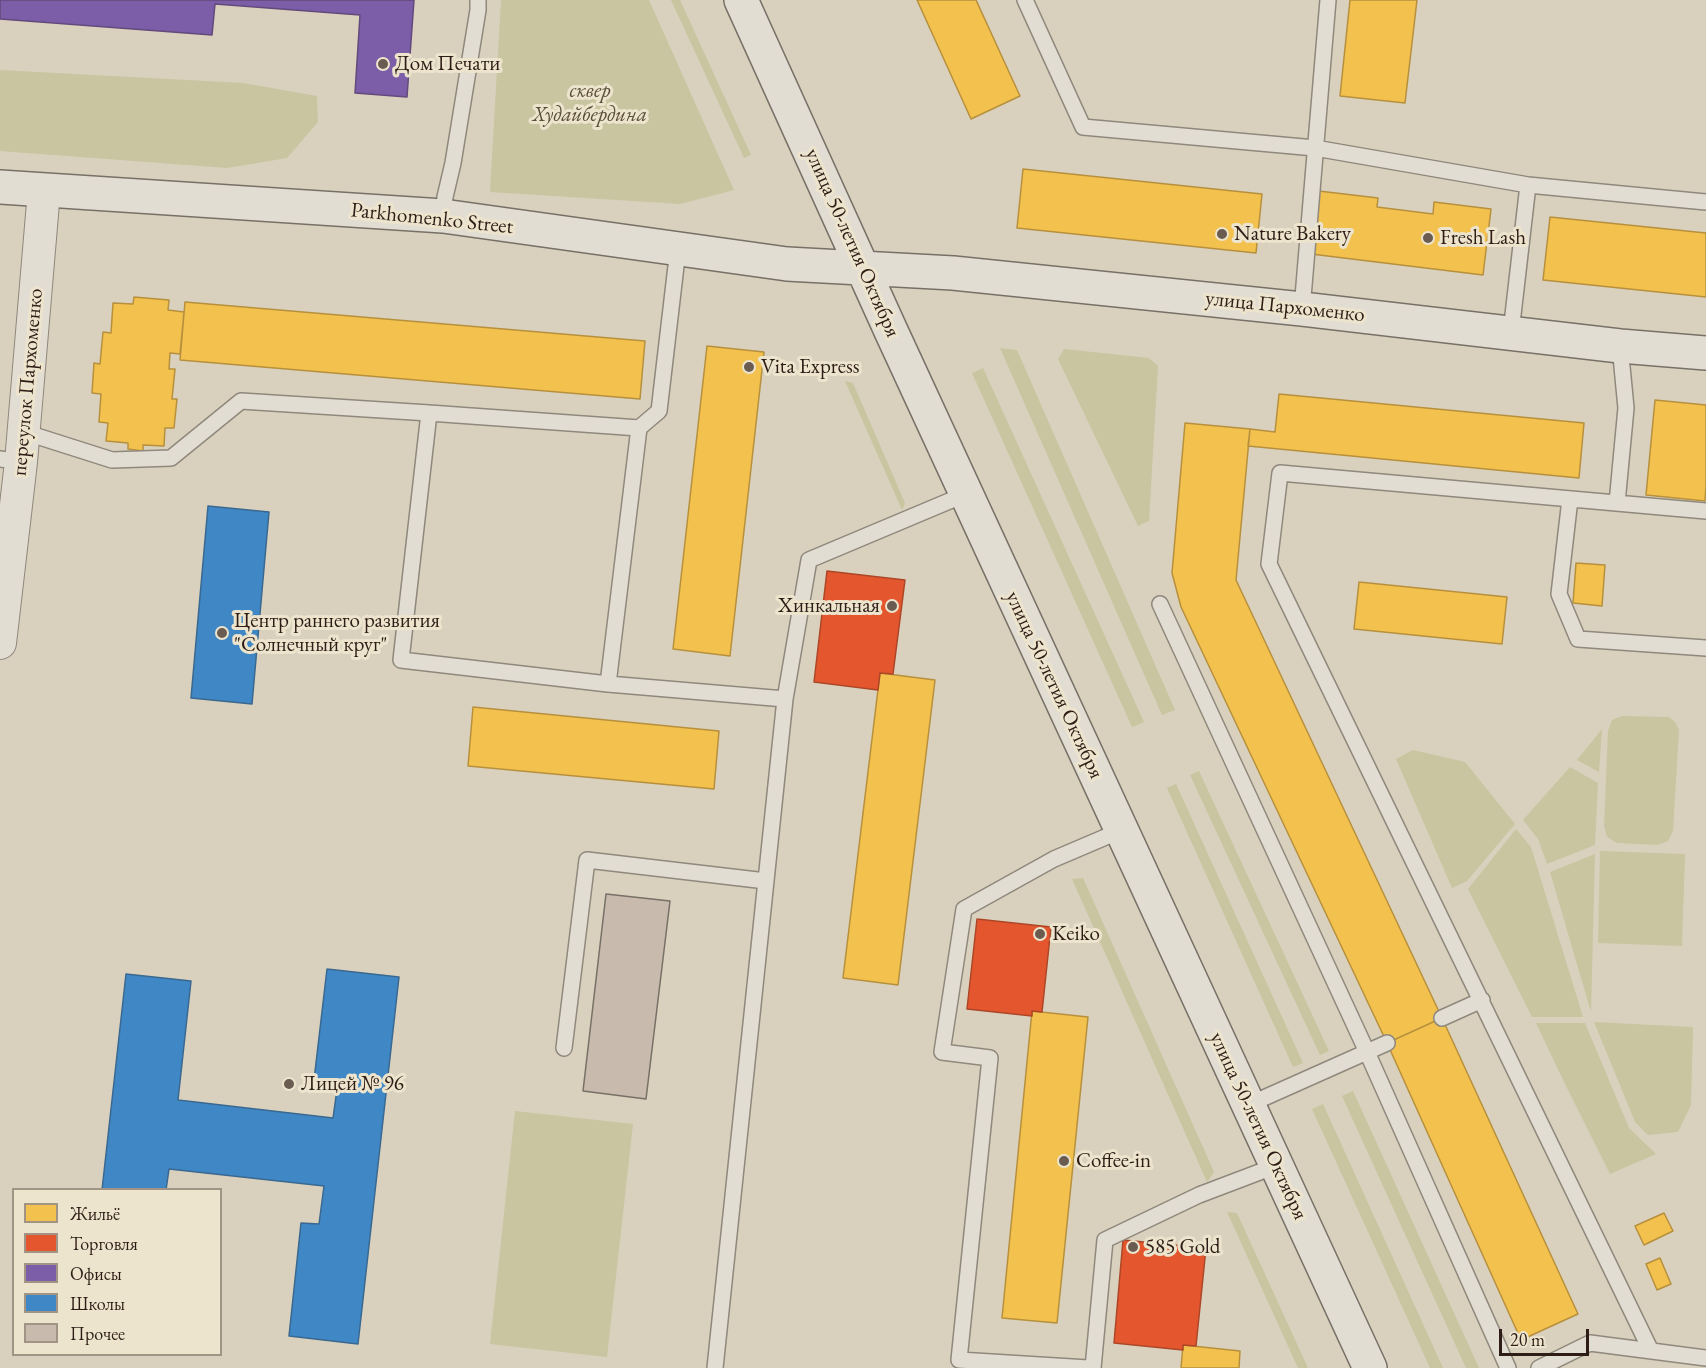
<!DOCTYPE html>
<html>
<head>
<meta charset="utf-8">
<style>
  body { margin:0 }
  #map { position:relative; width:1706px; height:1368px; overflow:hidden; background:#d9d1bd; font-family:"EB Garamond",serif }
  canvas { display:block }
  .legend { position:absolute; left:12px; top:1188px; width:210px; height:168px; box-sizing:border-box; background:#ede4cd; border:2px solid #a19484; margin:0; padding:8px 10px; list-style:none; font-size:18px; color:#2e1d16 }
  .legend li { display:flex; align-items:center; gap:12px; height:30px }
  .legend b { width:30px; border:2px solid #a19484 }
  .scale { position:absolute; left:1499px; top:1329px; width:90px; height:27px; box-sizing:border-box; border:3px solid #2e1d16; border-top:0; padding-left:8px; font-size:18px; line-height:21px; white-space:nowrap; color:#2e1d16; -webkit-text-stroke:4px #ede4cd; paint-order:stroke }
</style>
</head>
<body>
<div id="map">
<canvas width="1706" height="1368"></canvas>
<ul class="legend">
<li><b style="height:16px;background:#f2c14e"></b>Жильё</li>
<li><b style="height:16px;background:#e4572e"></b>Торговля</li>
<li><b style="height:16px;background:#7b5ea7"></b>Офисы</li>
<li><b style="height:16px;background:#3f88c5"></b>Школы</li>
<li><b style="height:16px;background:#c8baad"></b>Прочее</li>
</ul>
<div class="scale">20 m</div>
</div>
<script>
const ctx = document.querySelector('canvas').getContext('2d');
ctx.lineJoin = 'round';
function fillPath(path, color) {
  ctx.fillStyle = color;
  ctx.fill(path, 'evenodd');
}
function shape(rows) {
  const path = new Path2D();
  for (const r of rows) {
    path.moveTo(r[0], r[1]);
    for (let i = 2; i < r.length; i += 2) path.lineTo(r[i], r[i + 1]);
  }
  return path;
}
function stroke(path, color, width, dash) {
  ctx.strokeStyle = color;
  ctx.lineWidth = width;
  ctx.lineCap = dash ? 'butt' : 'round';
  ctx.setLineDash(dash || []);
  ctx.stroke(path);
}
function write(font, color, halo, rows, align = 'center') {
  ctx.font = font + ' "EB Garamond",serif';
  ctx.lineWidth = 6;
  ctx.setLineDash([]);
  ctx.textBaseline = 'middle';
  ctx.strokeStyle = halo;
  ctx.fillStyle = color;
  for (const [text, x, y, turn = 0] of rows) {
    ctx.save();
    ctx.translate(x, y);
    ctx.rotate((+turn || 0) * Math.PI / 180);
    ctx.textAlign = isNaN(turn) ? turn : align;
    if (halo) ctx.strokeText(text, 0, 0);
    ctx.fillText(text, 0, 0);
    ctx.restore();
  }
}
const green = shape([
  [501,0,649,0,734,190,680,204,490,192],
  [671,0,680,0,751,155,744,158],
  [0,70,243,83,317,96,318,122,287,158,227,168,0,151],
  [1000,348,1017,350,1175,710,1162,715],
  [1064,349,1149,358,1158,366,1149,521,1138,526,1058,359],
  [983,368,1144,722,1132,727,972,373],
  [845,381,853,383,905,503,902,510],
  [1622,716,1669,717,1675,722,1679,730,1673,831,1668,841,1658,845,1617,843,1607,837,1604,826,1608,731,1612,720],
  [1602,729,1599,772,1577,760],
  [1413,750,1465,762,1515,824,1467,881,1452,888,1396,759],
  [1570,767,1598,783,1595,845,1547,864,1538,839,1523,820],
  [1199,771,1329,1051,1320,1055,1190,775],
  [1176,784,1303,1063,1293,1067,1167,788],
  [1516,829,1531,847,1583,1017,1532,1017,1468,889],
  [1600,851,1685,854,1682,946,1598,943],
  [1595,854,1591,1012,1550,872],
  [1083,878,1214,1172,1207,1182,1072,879],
  [1594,1022,1693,1027,1691,1105,1678,1132,1648,1135,1635,1122],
  [1536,1023,1585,1023,1629,1128,1656,1154,1610,1174,1564,1082],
  [1353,1091,1479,1368,1466,1368,1342,1096],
  [1323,1104,1443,1368,1430,1368,1312,1109],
  [515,1111,633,1124,607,1357,490,1344],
  [1227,1212,1237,1213,1308,1368,1298,1368]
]);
const homes = shape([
  [917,0,976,0,1020,96,971,119,917,0],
  [1350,0,1417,0,1405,103,1340,96,1350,0],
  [1023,169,1262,194,1256,253,1017,228,1023,169],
  [1319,191,1378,198,1377,207,1433,214,1434,202,1491,209,1483,275,1311,254,1319,191],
  [1550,217,1706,233,1706,297,1543,280,1550,217],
  [134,297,169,300,168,310,184,312,180,354,170,353,169,369,175,369,172,399,177,399,174,428,165,428,164,446,143,445,143,451,128,449,128,443,106,441,108,423,99,422,101,394,92,393,94,363,100,364,103,332,111,333,113,303,133,304,134,297],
  [185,302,645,341,640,399,180,360,185,302],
  [707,346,764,352,730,656,673,649,707,346],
  [1279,394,1584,423,1579,478,1248,446,1250,429,1275,432,1279,394],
  [1655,400,1706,405,1706,485,1705,501,1646,495,1655,400],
  [1185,423,1250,429,1236,580,1442,1018,1387,1043,1181,607,1172,573,1185,423],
  [1576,563,1605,565,1602,606,1573,603,1576,563],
  [1359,582,1507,597,1502,644,1354,629,1359,582],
  [880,673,935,680,898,985,843,978,880,673],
  [473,707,719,731,714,789,468,766,473,707],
  [1032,1011,1088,1017,1057,1323,1002,1318,1032,1011],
  [1442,1018,1578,1314,1521,1340,1387,1043,1442,1018],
  [1664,1213,1673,1231,1644,1245,1635,1226,1664,1213],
  [1660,1258,1671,1284,1657,1290,1646,1264,1660,1258],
  [1183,1345,1240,1351,1239,1368,1181,1368,1183,1345]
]);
const shops = shape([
  [827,571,905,580,893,674,880,673,878,690,814,682,827,571],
  [977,919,1051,927,1042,1012,1032,1011,1032,1016,967,1009,977,919],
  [1123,1240,1206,1248,1196,1346,1183,1345,1183,1350,1114,1343,1123,1240]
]);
const offices = shape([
  [0,0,414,0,407,97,355,93,360,15,215,4,212,35,0,19,0,0]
]);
const schools = shape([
  [208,506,269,512,252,704,191,698,208,506],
  [327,969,399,977,358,1344,289,1336,301,1223,319,1224,324,1186,169,1169,166,1190,102,1190,126,974,191,981,178,1100,333,1118,338,1082,314,1080,327,969]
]);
const building = shape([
  [606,894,670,901,646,1099,583,1091,606,894]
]);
const lane = shape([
  [1025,0,1083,127,1315,148,1528,185,1706,202],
  [443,216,445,197,453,163,478,10,478,0],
  [1302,309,1328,0],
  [1511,332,1528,185],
  [429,413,401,660,608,684,785,699],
  [24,432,112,460,171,458,241,401,429,413,639,428],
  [0,459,21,462],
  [1570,499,1559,594,1578,639,1706,648],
  [1617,503,1626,408,1620,346],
  [1160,604,1367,1052,1508,1368],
  [608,684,639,428,659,411,678,249],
  [1442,1018,1482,1000],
  [564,1048,587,860,766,881],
  [1248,1105,1387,1043],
  [1651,1351,1269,564,1280,473,1706,511],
  [715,1368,785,699,809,560,966,494],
  [1088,1368,959,1360,990,1058,942,1052,964,909,1054,859,1122,830],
  [1093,1368,1105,1240,1199,1195,1278,1165],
  [1539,1368,1590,1343,1706,1358]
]);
const street = shape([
  [0,643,21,462,44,191]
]);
const secondary = shape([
  [741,0,891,331,1370,1368],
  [0,187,443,216,787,264,953,273,1302,309,1620,346,1706,353]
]);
const markers = [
  [383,64,6,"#6a5c50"],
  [1222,234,6,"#6a5c50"],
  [1428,238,6,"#6a5c50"],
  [749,367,6,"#6a5c50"],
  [892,606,6,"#6a5c50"],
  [222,633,6,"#6a5c50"],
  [1040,934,6,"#6a5c50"],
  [289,1084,6,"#6a5c50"],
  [1064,1161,6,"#6a5c50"],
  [1133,1247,6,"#6a5c50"]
];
const poiNames = [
  ["Дом Печати",395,64],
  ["Nature Bakery",1234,234],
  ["Fresh Lash",1440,238],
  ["Vita Express",761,367],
  ["Хинкальная",880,606,"right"],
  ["Центр раннего развития",234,621],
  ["\"Солнечный круг\"",234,645],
  ["Keiko",1052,934],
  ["Лицей № 96",301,1084],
  ["Coffee-in",1076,1161],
  ["585 Gold",1145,1247]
];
const parkNames = [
  ["сквер",590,91],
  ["Худайбердина",590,115]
];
const streetNames = [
  ["Parkhomenko Street",432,219,6],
  ["улица 50-летия Октября",852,243,66],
  ["улица Пархоменко",1285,307,6],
  ["переулок Пархоменко",28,382,-85],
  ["улица 50-летия Октября",1054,685,65],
  ["улица 50-летия Октября",1258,1126,65]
];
fillPath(green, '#c8c5a0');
fillPath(homes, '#f2c14e');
stroke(homes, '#b7903d', 1.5);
fillPath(shops, '#e4572e');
stroke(shops, '#ad4627', 1.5);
fillPath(offices, '#7b5ea7');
stroke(offices, '#644a7c', 1.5);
fillPath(schools, '#3f88c5');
stroke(schools, '#3a6890', 1.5);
fillPath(building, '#c8baad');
stroke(building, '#777066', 1.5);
stroke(lane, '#8f887c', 18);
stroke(street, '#8f887c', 34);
stroke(secondary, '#777066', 36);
stroke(lane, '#e2ddd3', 15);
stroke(street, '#e2ddd3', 32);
stroke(secondary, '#e2ddd3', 33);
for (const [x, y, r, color] of markers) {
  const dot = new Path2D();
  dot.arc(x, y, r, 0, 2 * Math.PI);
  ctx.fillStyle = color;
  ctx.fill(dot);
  stroke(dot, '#ede4cd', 2);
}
write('21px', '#2e1d16', '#ede4cd', poiNames, 'left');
write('italic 21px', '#584d38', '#ede4cd', parkNames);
write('21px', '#2e1d16', '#ede4cd', streetNames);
</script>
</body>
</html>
